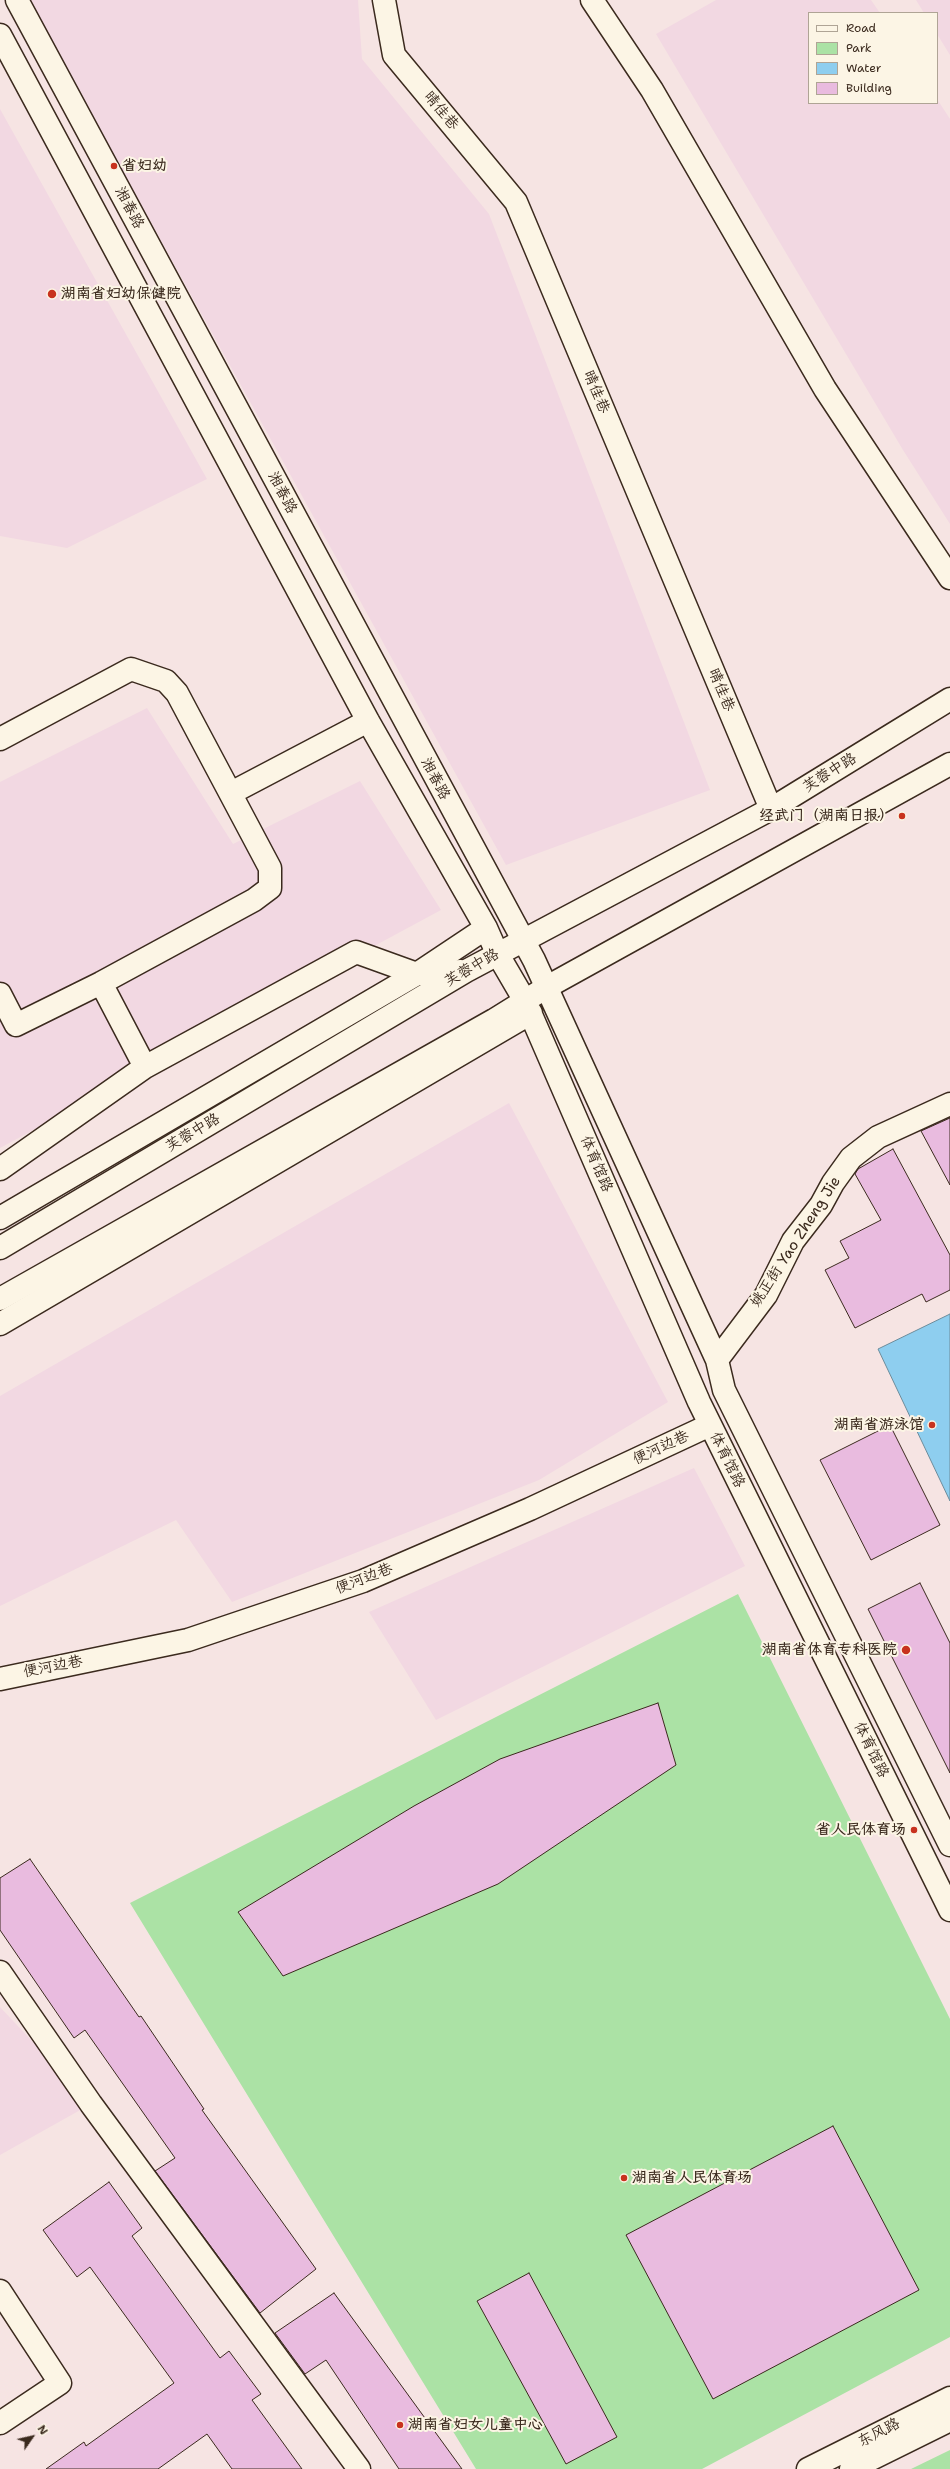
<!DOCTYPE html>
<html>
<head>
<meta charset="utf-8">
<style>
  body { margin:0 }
  #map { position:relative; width:950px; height:2469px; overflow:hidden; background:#f6e4e3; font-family:"Shantell Sans",sans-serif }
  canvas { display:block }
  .legend { position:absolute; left:808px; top:12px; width:130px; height:92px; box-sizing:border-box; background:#fcf5e5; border:1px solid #afa495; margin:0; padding:5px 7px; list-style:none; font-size:12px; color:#3b2a1e }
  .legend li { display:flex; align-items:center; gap:8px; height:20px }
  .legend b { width:20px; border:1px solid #afa495 }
  .north { position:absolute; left:12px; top:2417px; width:40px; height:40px; -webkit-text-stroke:3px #fcf5e5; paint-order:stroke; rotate:56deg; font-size:11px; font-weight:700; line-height:16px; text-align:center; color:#3b2a1e }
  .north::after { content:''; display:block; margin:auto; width:14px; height:18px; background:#3b2a1e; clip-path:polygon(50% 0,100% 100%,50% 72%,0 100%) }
</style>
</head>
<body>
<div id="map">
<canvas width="950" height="2469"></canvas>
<ul class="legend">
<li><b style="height:5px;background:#fcf5e5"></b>Road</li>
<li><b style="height:11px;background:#abe2a5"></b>Park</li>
<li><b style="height:11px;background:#8eceef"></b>Water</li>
<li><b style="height:11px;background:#e9bbdf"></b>Building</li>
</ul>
<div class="north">N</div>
</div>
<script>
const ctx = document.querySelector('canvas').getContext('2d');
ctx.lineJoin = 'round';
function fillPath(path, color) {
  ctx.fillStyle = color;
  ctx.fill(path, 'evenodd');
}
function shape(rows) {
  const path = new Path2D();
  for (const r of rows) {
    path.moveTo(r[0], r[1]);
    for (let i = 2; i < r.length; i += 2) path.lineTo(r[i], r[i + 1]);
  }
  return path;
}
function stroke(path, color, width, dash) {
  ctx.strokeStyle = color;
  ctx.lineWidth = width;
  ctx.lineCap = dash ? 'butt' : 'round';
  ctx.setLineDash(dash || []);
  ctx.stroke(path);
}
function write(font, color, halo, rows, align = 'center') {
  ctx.font = font + ' "Shantell Sans","LXGW WenKai TC",sans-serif';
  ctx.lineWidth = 4;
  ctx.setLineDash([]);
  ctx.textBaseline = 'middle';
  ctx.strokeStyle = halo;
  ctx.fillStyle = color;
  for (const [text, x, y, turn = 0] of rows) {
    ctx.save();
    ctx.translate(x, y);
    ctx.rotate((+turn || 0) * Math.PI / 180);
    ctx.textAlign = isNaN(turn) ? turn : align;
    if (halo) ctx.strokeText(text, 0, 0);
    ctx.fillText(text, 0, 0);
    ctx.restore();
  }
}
const built = shape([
  [28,0,358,0,362,59,489,214,710,790,506,865],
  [716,0,871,0,880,13,809,13,809,103,937,103,937,99,950,119,950,524,903,450,656,34],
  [916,0,950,0,950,55,937,34,937,13,924,13],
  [0,109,207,479,67,548,0,536],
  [147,708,233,844,360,781,441,910,0,1148,0,782],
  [509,1103,668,1402,539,1480,232,1602,176,1520,0,1606,0,1396],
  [694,1468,745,1566,436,1720,369,1612],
  [0,2007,91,2104,0,2155]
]);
const green = shape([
  [738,1594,950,2019,950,2337,702,2469,476,2469,130,1903],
  [950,2450,950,2469,911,2469]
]);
const water = shape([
  [950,1314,950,1501,878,1349,950,1314]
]);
const building = shape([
  [950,1118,950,1185,921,1131,950,1118],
  [893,1149,950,1255,950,1290,926,1302,922,1294,855,1328,825,1270,849,1258,840,1241,881,1220,855,1174,858,1169,893,1149],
  [890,1425,940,1525,871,1560,820,1460,890,1425],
  [920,1583,950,1643,950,1773,868,1609,920,1583],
  [658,1703,676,1765,498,1884,283,1976,238,1912,414,1806,500,1759,658,1703],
  [30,1859,139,2017,141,2016,204,2109,202,2110,316,2269,260,2313,155,2171,175,2158,85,2030,74,2038,0,1930,0,1878,30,1859],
  [833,2126,919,2290,713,2399,626,2235,833,2126],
  [109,2182,142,2228,132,2236,220,2358,229,2351,261,2394,252,2400,302,2469,232,2469,207,2434,158,2469,46,2469,84,2442,86,2446,174,2383,90,2267,77,2277,43,2230,109,2182],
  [529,2273,617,2437,566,2464,477,2301,529,2273],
  [334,2293,462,2469,399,2469,326,2360,305,2374,275,2333,334,2293]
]);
const minor = shape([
  [17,0,534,960,717,1360,724,1390,950,1845],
  [384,0,394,55,516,202,771,809],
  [592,0,652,90,825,389,950,578],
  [0,35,368,721,486,928,497,953,525,1001,699,1402,950,1910],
  [0,739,131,669,166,681,177,693,270,868,270,888,254,900,101,983,16,1025,0,994],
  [231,793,368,721],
  [101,983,145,1067],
  [0,1169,145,1067,356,952,417,974],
  [0,1218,417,974,486,928],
  [0,1324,531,1013],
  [717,1360,766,1295,793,1241,821,1205,833,1183,851,1158,878,1137,950,1104],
  [0,1679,188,1640,363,1581,530,1509,710,1425],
  [0,1972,91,2104,359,2469],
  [0,2291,60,2383,0,2423]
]);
const major = shape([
  [417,974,461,971],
  [0,1248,466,971,771,809,950,699],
  [0,1299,494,1020,547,987,950,764],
  [808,2469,950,2398],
  [851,2469,950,2420]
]);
const markers = [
  [114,166,4,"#c8321e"],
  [52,294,5,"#c8321e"],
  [902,816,4,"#c8321e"],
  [932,1425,4,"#c8321e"],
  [906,1650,5,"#c8321e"],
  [914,1830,4,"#c8321e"],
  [624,2178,4,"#c8321e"],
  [400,2425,4,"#c8321e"]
];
const streetNames = [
  ["晴佳巷",441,111,50],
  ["湘春路",129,208,62],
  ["晴佳巷",596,392,67],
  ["湘春路",282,493,62],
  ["晴佳巷",721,690,67],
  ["芙蓉中路",830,773,-32],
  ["湘春路",435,779,62],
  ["芙蓉中路",472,968,-30],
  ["芙蓉中路",193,1133,-31],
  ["体育馆路",596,1164,67],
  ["姚正街 Yao Zheng Jie",796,1242,-57],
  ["便河边巷",661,1448,-25],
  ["体育馆路",727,1460,64],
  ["便河边巷",364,1579,-21],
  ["便河边巷",53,1667,-11],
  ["体育馆路",871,1750,64],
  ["东风路",879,2433,-27]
];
const poiNames = [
  ["省妇幼",122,166],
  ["湖南省妇幼保健院",61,294],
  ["经武门（湖南日报）",894,816,"right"],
  ["湖南省游泳馆",924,1425,"right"],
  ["湖南省体育专科医院",897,1650,"right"],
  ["省人民体育场",906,1830,"right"],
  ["湖南省人民体育场",632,2178],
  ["湖南省妇女儿童中心",408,2425]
];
fillPath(built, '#f2d8e2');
fillPath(green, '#abe2a5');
fillPath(water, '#8eceef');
stroke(water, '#6d8c9b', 1);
fillPath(building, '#e9bbdf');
stroke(building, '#3b2a1e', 1);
stroke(minor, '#3b2a1e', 25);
stroke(major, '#3b2a1e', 25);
stroke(minor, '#fcf5e5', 22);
stroke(major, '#fcf5e5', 22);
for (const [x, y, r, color] of markers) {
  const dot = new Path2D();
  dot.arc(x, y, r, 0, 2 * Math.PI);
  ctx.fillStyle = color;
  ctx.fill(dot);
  stroke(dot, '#fcf5e5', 1.5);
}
write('15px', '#3b2a1e', '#fcf5e5', streetNames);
write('bold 15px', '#3b2a1e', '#fcf5e5', poiNames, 'left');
</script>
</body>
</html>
